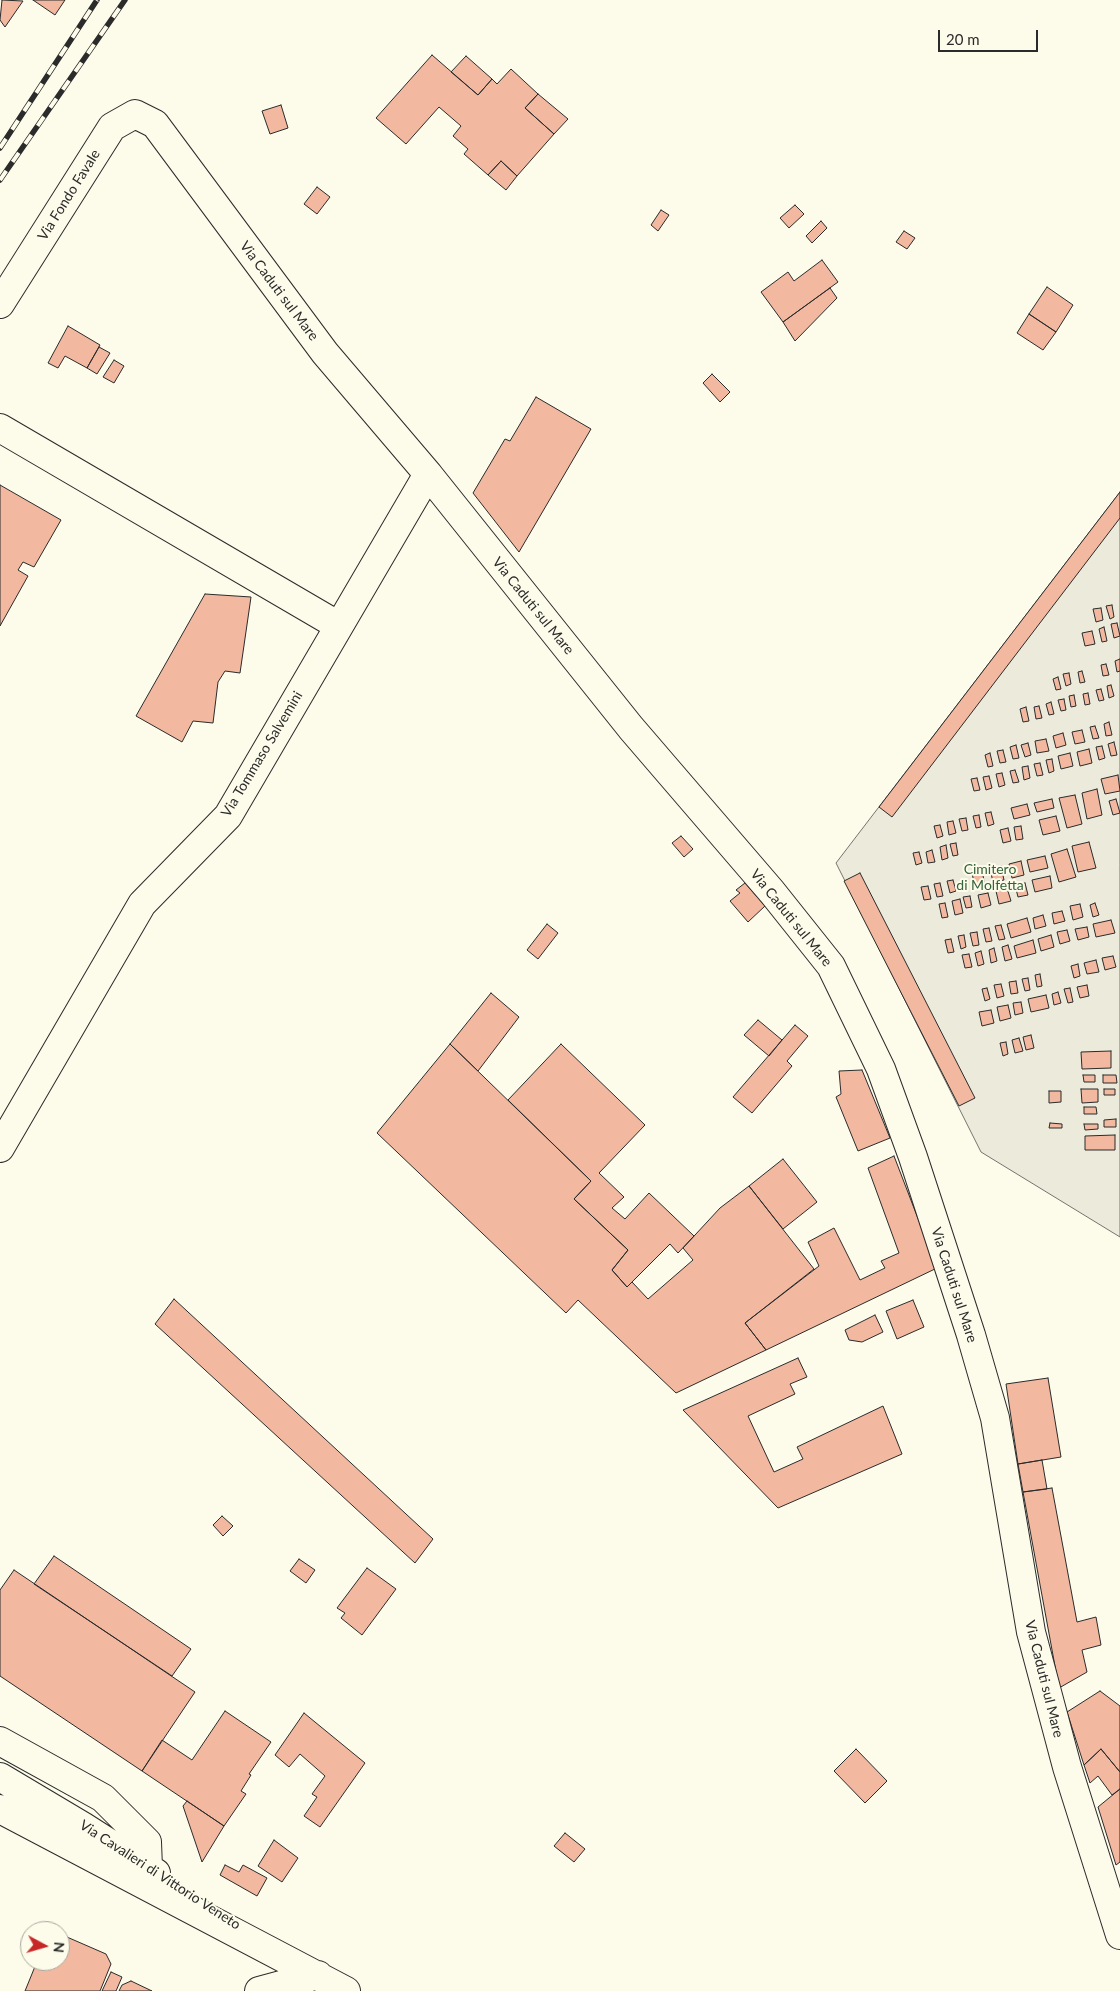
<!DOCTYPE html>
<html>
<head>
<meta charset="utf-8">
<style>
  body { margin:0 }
  #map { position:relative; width:1120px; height:1991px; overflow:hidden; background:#fdfbea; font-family:Lato,sans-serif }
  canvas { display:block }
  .north { position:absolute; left:20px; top:1921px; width:50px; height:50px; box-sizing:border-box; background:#fdfbea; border:1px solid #a9a89e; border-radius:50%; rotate:96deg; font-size:14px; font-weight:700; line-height:20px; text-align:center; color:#2b2b2b }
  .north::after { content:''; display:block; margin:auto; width:18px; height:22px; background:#c62828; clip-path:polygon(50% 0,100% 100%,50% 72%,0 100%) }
  .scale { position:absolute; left:938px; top:30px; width:100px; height:22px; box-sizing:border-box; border:2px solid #2b2b2b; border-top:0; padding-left:6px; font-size:15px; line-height:18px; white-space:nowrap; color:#2b2b2b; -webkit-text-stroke:4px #fdfbea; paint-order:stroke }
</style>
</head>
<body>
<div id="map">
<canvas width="1120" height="1991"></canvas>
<div class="north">N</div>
<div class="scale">20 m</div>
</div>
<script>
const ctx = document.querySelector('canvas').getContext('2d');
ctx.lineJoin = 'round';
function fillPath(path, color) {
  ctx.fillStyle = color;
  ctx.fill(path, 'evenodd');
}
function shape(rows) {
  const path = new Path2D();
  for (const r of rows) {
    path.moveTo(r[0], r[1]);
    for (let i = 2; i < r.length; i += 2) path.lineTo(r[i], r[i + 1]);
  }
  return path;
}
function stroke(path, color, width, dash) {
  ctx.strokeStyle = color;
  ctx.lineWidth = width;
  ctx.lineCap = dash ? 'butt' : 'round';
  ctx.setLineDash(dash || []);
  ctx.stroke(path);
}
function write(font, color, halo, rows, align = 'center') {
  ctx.font = font + ' Lato,sans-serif';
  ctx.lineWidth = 4;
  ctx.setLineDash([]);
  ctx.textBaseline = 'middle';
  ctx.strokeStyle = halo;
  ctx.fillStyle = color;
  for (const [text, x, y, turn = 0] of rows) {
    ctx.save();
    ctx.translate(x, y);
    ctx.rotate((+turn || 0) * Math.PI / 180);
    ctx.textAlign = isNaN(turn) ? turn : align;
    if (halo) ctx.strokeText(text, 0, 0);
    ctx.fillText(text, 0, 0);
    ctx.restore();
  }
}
const green = shape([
  [1120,492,1120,1237,981,1152,836,863,1120,492]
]);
const building = shape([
  [2,0,23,1,5,27,0,20,2,0],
  [33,0,65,0,55,15,33,0],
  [432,55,478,95,492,79,497,84,511,69,538,94,525,108,554,134,517,176,501,161,488,175,464,154,468,149,453,136,461,126,439,107,406,144,376,118,432,55],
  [466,56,492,79,478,95,451,72,466,56],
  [538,94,568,119,554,134,525,108,538,94],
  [281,105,288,128,270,134,262,111,281,105],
  [501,161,517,176,506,190,488,175,501,161],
  [317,187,330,197,317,214,304,204,317,187],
  [795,205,804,214,789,228,780,218,795,205],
  [661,210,669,215,658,231,651,225,661,210],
  [821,221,827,228,812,243,806,236,821,221],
  [904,231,915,238,907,249,896,242,904,231],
  [822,260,838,282,783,322,761,292,788,272,794,281,822,260],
  [1047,287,1073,305,1056,332,1029,314,1047,287],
  [830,288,837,298,795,341,783,322,830,288],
  [1029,314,1056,332,1043,350,1017,333,1029,314],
  [68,326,100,345,87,368,65,356,58,368,48,363,68,326],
  [99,347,110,353,97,374,87,368,99,347],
  [114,360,124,366,114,383,103,377,114,360],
  [712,374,730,392,720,402,703,383,712,374],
  [536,397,591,429,519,552,473,493,505,439,510,441,536,397],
  [0,485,61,520,34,567,23,562,18,570,28,576,0,626,0,485],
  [1120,492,1120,518,892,817,879,807,1120,492],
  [205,594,251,597,240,673,225,671,218,682,213,723,193,721,182,742,136,716,205,594],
  [1112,605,1114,617,1110,619,1106,606,1112,605],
  [1101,608,1103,620,1096,622,1093,609,1101,608],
  [1117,623,1120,636,1114,638,1111,624,1117,623],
  [1104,627,1107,641,1102,642,1099,629,1104,627],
  [1092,631,1095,644,1085,646,1082,633,1092,631],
  [1120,659,1120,671,1117,672,1115,661,1120,659],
  [1106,664,1109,675,1103,676,1101,665,1106,664],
  [1082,671,1085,682,1080,683,1078,672,1082,671],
  [1069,673,1071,684,1066,686,1063,674,1069,673],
  [1058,677,1061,689,1056,690,1053,679,1058,677],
  [1111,685,1114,696,1109,698,1107,686,1111,685],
  [1101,689,1104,700,1099,701,1096,690,1101,689],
  [1088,693,1090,704,1085,705,1083,694,1088,693],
  [1074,695,1076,706,1071,707,1069,696,1074,695],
  [1064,699,1066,710,1061,711,1058,700,1064,699],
  [1051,702,1054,714,1049,715,1046,704,1051,702],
  [1039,706,1042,718,1036,719,1034,707,1039,706],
  [1026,707,1029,721,1023,722,1020,709,1026,707],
  [1109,722,1112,735,1106,736,1104,724,1109,722],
  [1095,726,1099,738,1093,739,1090,727,1095,726],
  [1082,730,1085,742,1075,744,1072,732,1082,730],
  [1063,733,1066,745,1056,748,1053,736,1063,733],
  [1046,739,1049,751,1037,753,1035,741,1046,739],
  [1114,742,1117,755,1111,756,1108,744,1114,742],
  [1028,743,1031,755,1025,757,1021,745,1028,743],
  [1016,745,1019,758,1013,759,1010,747,1016,745],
  [1102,746,1105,758,1099,760,1096,747,1102,746],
  [1089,749,1092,763,1080,766,1077,752,1089,749],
  [1003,750,1006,762,1000,763,997,751,1003,750],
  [990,753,993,766,988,767,985,755,990,753],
  [1070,753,1073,766,1061,769,1058,756,1070,753],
  [1052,759,1054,771,1049,773,1046,760,1052,759],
  [1040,763,1043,775,1037,776,1034,764,1040,763],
  [1028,766,1030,778,1024,780,1022,767,1028,766],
  [1015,770,1019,782,1013,783,1010,771,1015,770],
  [1002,773,1005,785,999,787,996,774,1002,773],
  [1118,775,1120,791,1105,794,1101,779,1118,775],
  [989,776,992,788,986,790,983,777,989,776],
  [977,778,980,790,974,791,971,779,977,778],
  [1097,789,1102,815,1087,819,1082,793,1097,789],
  [1075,795,1082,824,1067,828,1059,798,1075,795],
  [1052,799,1054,808,1037,812,1034,803,1052,799],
  [1116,799,1120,813,1113,815,1109,801,1116,799],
  [1027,804,1030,815,1014,819,1011,808,1027,804],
  [991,812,994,824,988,826,985,813,991,812],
  [979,815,981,827,976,828,973,816,979,815],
  [1056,816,1060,831,1043,835,1039,820,1056,816],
  [966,818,968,830,962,831,959,819,966,818],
  [953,821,956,833,949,835,947,822,953,821],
  [940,825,943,836,937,838,934,826,940,825],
  [1021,826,1023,839,1016,840,1014,827,1021,826],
  [1008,828,1011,841,1003,843,1000,830,1008,828],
  [681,836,693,849,684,857,672,843,681,836],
  [1089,842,1096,868,1078,872,1072,846,1089,842],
  [956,843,958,855,953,856,950,844,956,843],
  [946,845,948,858,942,860,940,847,946,845],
  [1067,849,1076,877,1059,882,1051,854,1067,849],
  [932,850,935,862,928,863,926,852,932,850],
  [919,852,922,863,916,865,913,853,919,852],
  [1045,856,1048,868,1030,872,1027,860,1045,856],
  [1021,861,1024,875,1012,878,1009,864,1021,861],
  [1001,866,1004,880,993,882,990,869,1001,866],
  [982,871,985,885,975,887,972,873,982,871],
  [860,873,975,1098,959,1106,844,881,860,873],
  [1050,876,1052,888,1035,892,1032,880,1050,876],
  [953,880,956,891,950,893,947,881,953,880],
  [745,883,765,906,748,922,730,901,740,893,736,890,745,883],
  [940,883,943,896,937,897,934,884,940,883],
  [1025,883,1028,895,1018,897,1015,885,1025,883],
  [928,886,931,899,924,900,921,887,928,886],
  [1007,888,1011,901,999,904,996,891,1007,888],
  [988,893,991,905,981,908,978,895,988,893],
  [970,896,972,907,966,908,963,897,970,896],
  [960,899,963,913,955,915,952,901,960,899],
  [945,903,948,917,942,918,939,904,945,903],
  [1095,903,1099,915,1093,917,1090,905,1095,903],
  [1080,904,1083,917,1073,920,1070,906,1080,904],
  [1062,911,1065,921,1054,924,1052,913,1062,911],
  [1043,915,1046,926,1035,929,1033,918,1043,915],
  [1027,918,1031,932,1011,938,1007,924,1027,918],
  [1111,920,1115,933,1096,937,1093,924,1111,920],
  [547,924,558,933,538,959,527,950,547,924],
  [1001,925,1005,939,999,940,995,926,1001,925],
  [1087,927,1089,937,1078,940,1075,929,1087,927],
  [989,928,992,941,986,942,983,929,989,928],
  [1067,930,1070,941,1060,944,1057,932,1067,930],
  [977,932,979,945,973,946,970,933,977,932],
  [964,935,966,947,961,949,958,936,964,935],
  [1051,935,1054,947,1041,951,1038,939,1051,935],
  [951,939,954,952,948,953,945,940,951,939],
  [1033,940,1036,953,1017,958,1014,946,1033,940],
  [1008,945,1012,959,1005,961,1002,947,1008,945],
  [994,948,997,961,991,963,989,950,994,948],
  [981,951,984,964,978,966,975,953,981,951],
  [969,954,972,967,965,968,962,955,969,954],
  [1113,956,1116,967,1105,970,1102,958,1113,956],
  [1096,960,1099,972,1087,974,1084,963,1096,960],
  [1078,964,1080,976,1074,978,1071,966,1078,964],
  [1040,974,1042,986,1037,987,1035,975,1040,974],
  [1028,978,1030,990,1025,991,1022,979,1028,978],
  [1016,981,1018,993,1011,994,1009,982,1016,981],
  [1001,984,1004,996,997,998,994,985,1001,984],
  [1087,985,1089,996,1080,998,1077,987,1087,985],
  [987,988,990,999,985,1001,982,989,987,988],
  [1070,988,1073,1002,1068,1003,1064,989,1070,988],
  [1058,992,1061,1003,1054,1005,1052,994,1058,992],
  [491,993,519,1017,478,1071,450,1044,491,993],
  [1046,995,1049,1008,1031,1012,1028,999,1046,995],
  [1021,1002,1023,1013,1015,1015,1013,1003,1021,1002],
  [1008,1005,1011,1018,1000,1021,997,1007,1008,1005],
  [991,1010,994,1023,982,1026,979,1012,991,1010],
  [758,1020,782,1040,769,1056,744,1035,758,1020],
  [795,1025,808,1036,787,1061,792,1066,752,1113,733,1097,795,1025],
  [1031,1035,1034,1048,1026,1050,1023,1037,1031,1035],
  [1019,1038,1023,1051,1015,1053,1012,1040,1019,1038],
  [1006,1042,1008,1054,1003,1056,1000,1043,1006,1042],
  [450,1044,591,1181,574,1199,628,1250,612,1270,627,1287,632,1282,648,1299,693,1260,683,1248,720,1208,749,1186,814,1269,745,1323,766,1350,676,1393,578,1300,566,1313,377,1133,450,1044],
  [561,1044,645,1125,599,1173,624,1197,612,1208,625,1219,649,1193,694,1236,678,1253,670,1244,627,1287,612,1270,628,1250,574,1199,591,1181,508,1100,561,1044],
  [1111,1051,1111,1068,1082,1069,1081,1052,1111,1051],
  [862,1070,890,1138,858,1151,836,1097,841,1094,839,1071,862,1070],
  [1083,1075,1095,1075,1095,1082,1084,1082,1083,1075],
  [1103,1075,1116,1075,1117,1083,1103,1083,1103,1075],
  [1081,1089,1098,1089,1098,1102,1082,1103,1081,1089],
  [1104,1089,1115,1089,1115,1095,1104,1095,1104,1089],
  [1049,1091,1061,1091,1061,1102,1049,1103,1049,1091],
  [1084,1107,1096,1107,1097,1114,1084,1114,1084,1107],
  [1116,1119,1116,1127,1104,1127,1104,1120,1116,1119],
  [1050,1123,1062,1124,1062,1128,1049,1128,1050,1123],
  [1084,1124,1098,1124,1098,1129,1085,1130,1084,1124],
  [1115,1135,1115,1150,1085,1150,1085,1136,1115,1135],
  [894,1156,937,1268,766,1350,745,1323,819,1266,808,1242,834,1228,860,1280,885,1268,881,1261,899,1253,868,1168,894,1156],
  [783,1159,817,1202,783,1229,749,1186,783,1159],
  [174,1299,433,1539,415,1563,155,1324,174,1299],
  [913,1300,924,1327,897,1339,886,1311,913,1300],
  [875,1315,883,1332,862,1342,849,1340,845,1330,875,1315],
  [798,1358,807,1377,790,1384,795,1394,748,1416,774,1472,803,1459,797,1447,883,1406,902,1454,778,1508,683,1410,798,1358],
  [1048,1378,1061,1457,1018,1464,1006,1384,1048,1378],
  [1042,1460,1047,1489,1023,1492,1018,1464,1042,1460],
  [1052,1488,1077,1622,1096,1617,1101,1645,1082,1650,1087,1672,1059,1688,1023,1492,1052,1488],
  [222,1516,233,1526,223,1536,213,1525,222,1516],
  [54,1556,191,1649,172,1676,34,1584,54,1556],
  [299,1559,315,1570,306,1583,290,1571,299,1559],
  [367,1568,396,1589,362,1635,341,1618,345,1613,337,1608,367,1568],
  [14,1570,195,1692,142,1771,0,1676,0,1590,14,1570],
  [1100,1691,1120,1706,1120,1772,1101,1749,1084,1765,1067,1712,1100,1691],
  [225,1711,271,1742,249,1774,251,1775,241,1791,246,1794,224,1826,142,1771,162,1740,192,1760,225,1711],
  [304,1713,365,1763,320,1827,304,1816,317,1797,312,1794,325,1776,300,1754,289,1767,275,1755,304,1713],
  [856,1749,887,1781,865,1803,834,1771,856,1749],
  [1101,1749,1120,1772,1120,1789,1112,1795,1098,1776,1090,1783,1084,1765,1101,1749],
  [1120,1789,1120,1862,1116,1865,1098,1807,1120,1789],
  [187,1801,224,1826,202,1862,183,1806,187,1801],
  [565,1833,585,1849,574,1862,554,1846,565,1833],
  [274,1840,298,1858,282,1882,258,1866,274,1840],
  [225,1865,239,1872,243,1865,267,1878,257,1896,220,1875,225,1865],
  [60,1934,106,1954,111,1964,100,1991,25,1991,36,1964,35,1961,60,1961,60,1934],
  [111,1972,122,1977,116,1991,102,1991,111,1972],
  [131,1981,152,1991,119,1991,122,1985,131,1981]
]);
const minor = shape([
  [0,304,112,127,135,114,155,124,325,353,428,474,631,728,772,892,831,966,881,1069,913,1157,971,1335,995,1418,1031,1632,1067,1767,1120,1935],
  [0,428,339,626],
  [0,1148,142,904,228,816,428,474],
  [0,1741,103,1798,147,1842,148,1868],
  [0,1777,84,1827,156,1873],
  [0,1809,346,1991],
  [259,1991,318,1975]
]);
const rail = shape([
  [0,148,97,0],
  [0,180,125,0]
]);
const streetNames = [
  ["Via Fondo Favale",69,195,-58],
  ["Via Caduti sul Mare",279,291,53],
  ["Via Caduti sul Mare",533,606,51],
  ["Via Tommaso Salvemini",262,754,-59],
  ["Via Caduti sul Mare",791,918,51],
  ["Via Caduti sul Mare",954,1285,72],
  ["Via Caduti sul Mare",1044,1679,76],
  ["Via Cavalieri di Vittorio Veneto",160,1875,33]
];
const parkNames = [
  ["Cimitero",990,869],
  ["di Molfetta",990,885]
];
fillPath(green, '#ecebdb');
stroke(green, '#74746e', 1);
fillPath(building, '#f2b8a0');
stroke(building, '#2b2b2b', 1);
stroke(minor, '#2b2b2b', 30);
stroke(minor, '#fdfbea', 28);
stroke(rail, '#2b2b2b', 5.5);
stroke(rail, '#fdfbea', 4, [11]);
write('14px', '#2b2b2b', '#fdfbea', streetNames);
write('14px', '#34623c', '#fdfbea', parkNames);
</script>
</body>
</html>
